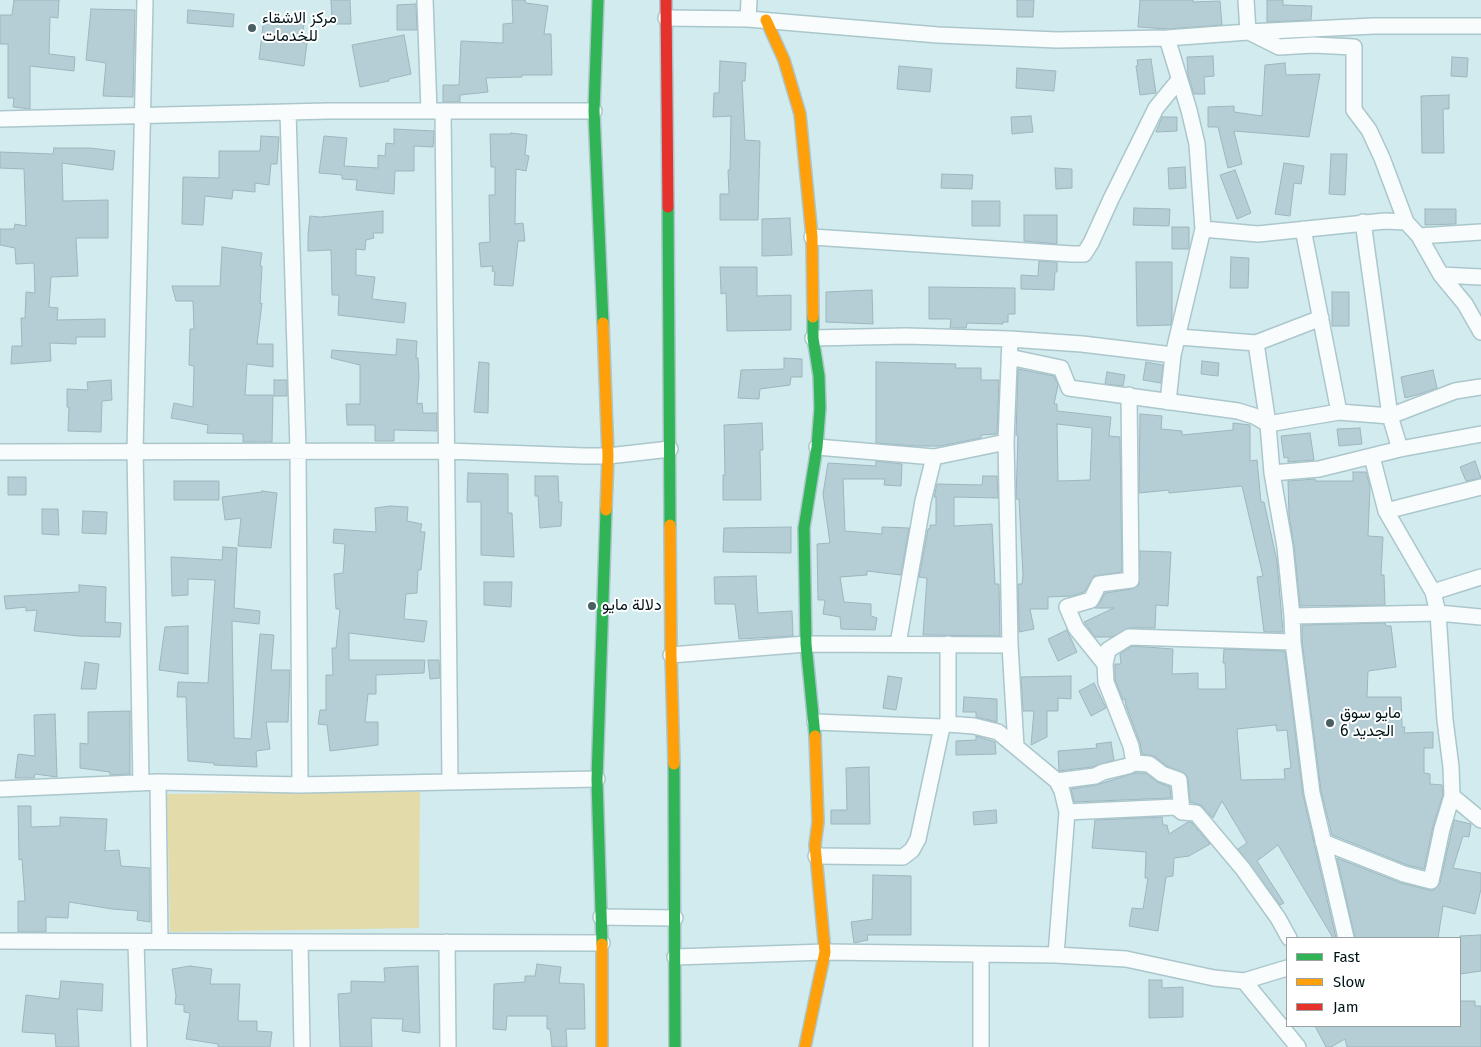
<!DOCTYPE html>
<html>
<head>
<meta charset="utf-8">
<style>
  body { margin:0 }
  #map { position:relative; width:1481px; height:1047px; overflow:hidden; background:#d1ebef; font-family:"Fira Sans",sans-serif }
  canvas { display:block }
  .legend { position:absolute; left:1286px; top:937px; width:175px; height:90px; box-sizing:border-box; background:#fff; border:1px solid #99a1a3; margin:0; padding:6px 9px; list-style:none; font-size:15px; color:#001418 }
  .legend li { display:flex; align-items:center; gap:10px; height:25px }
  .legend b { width:25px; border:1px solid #99a1a3 }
</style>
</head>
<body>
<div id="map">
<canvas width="1481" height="1047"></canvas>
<ul class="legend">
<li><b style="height:6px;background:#30b455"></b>Fast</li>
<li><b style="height:6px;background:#ff9f0a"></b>Slow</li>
<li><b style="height:6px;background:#e5322d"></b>Jam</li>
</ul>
</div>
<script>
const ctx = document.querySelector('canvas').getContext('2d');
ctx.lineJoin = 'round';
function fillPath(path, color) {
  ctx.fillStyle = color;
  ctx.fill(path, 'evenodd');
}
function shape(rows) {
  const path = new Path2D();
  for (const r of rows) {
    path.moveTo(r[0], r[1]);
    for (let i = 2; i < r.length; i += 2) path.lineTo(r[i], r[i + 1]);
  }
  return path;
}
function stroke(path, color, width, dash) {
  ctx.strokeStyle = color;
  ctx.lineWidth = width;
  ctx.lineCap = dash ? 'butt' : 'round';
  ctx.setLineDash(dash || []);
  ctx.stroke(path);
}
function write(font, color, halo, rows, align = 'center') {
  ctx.font = font + ' "Fira Sans",Vazirmatn,sans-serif';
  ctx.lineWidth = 4;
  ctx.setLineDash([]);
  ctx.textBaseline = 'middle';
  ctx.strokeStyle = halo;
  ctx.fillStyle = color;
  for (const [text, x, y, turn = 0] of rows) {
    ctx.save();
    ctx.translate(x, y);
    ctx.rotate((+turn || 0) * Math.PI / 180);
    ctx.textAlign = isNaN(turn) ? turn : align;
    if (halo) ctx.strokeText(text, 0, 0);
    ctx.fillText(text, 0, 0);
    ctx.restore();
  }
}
const green = shape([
  [420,792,419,928,170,932,167,794]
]);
const building = shape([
  [14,0,59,0,58,18,50,17,49,54,75,57,74,71,30,66,30,109,13,107,14,98,8,98,8,44,0,44,0,15,12,15,14,0],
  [331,0,350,0,351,24,332,24,331,0],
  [512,0,525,0,526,3,548,6,544,34,551,34,552,75,522,75,522,77,486,78,488,92,460,95,460,102,443,102,443,85,459,85,461,41,503,43,503,24,513,23,512,0],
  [1017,0,1034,0,1033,17,1017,17,1017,0],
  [1140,0,1193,0,1193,2,1220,1,1222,25,1167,29,1138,27,1140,0],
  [1267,0,1283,0,1283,5,1312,6,1311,20,1267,22,1267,0],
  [416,4,417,30,397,30,397,5,416,4],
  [91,9,135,10,133,97,103,96,106,63,86,60,91,9],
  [188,10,234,14,233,27,187,23,188,10],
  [264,18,304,24,301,42,307,43,304,66,259,59,264,18],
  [404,35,411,74,389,79,389,81,360,87,352,45,404,35],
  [1213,56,1214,76,1204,77,1205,94,1194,94,1188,75,1187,57,1213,56],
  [1452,57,1468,58,1467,77,1451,76,1452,57],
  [1151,59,1156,93,1140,95,1136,66,1138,65,1137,60,1151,59],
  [720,61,746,63,745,81,742,81,745,140,760,141,758,220,720,220,720,194,729,194,728,170,730,170,731,116,713,117,714,93,719,93,720,61],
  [1285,63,1286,75,1320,74,1309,137,1234,131,1242,164,1228,168,1218,127,1208,127,1208,107,1234,106,1234,112,1262,116,1265,65,1285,63],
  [899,66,932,69,930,92,897,89,899,66],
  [1017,68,1056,71,1054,91,1016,88,1017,68],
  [1449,95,1449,109,1443,109,1444,153,1422,153,1421,96,1449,95],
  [1031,116,1033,132,1012,134,1011,117,1031,116],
  [1162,117,1177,117,1177,131,1156,132,1162,117],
  [394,129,434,131,434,134,433,147,414,146,414,171,395,171,394,194,356,190,357,180,342,179,342,175,319,173,324,136,347,138,344,166,378,168,378,155,385,156,386,143,394,144,394,129],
  [511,133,527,135,525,155,529,156,526,171,516,169,515,224,523,223,525,241,518,241,513,286,494,285,495,272,492,271,493,266,481,267,479,243,490,242,489,195,495,195,495,167,491,167,490,134,511,134,511,133],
  [261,136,279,137,277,164,271,164,269,185,255,183,255,192,233,190,232,199,205,196,203,225,182,224,183,177,219,178,219,151,260,151,261,136],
  [54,148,90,148,115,151,113,170,62,163,63,201,108,200,108,238,76,238,78,276,51,277,49,307,58,308,57,320,105,319,105,337,76,337,76,344,50,343,51,361,11,364,12,346,22,346,21,318,25,318,26,292,35,293,34,263,16,264,15,248,0,245,0,229,14,229,15,224,26,226,24,169,0,168,0,152,53,154,54,148],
  [1331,154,1347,154,1345,195,1329,194,1331,154],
  [1284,163,1304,166,1301,184,1294,183,1290,216,1275,214,1284,163],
  [1185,167,1186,188,1169,189,1168,168,1185,167],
  [1055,168,1072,169,1072,188,1056,189,1055,168],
  [1235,170,1251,213,1237,219,1220,175,1235,170],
  [942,174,973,175,972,189,941,188,942,174],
  [972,201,1000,201,1000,226,972,226,972,201],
  [1134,208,1170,209,1169,226,1133,225,1134,208],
  [1425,209,1456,209,1456,224,1425,225,1425,209],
  [383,211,383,233,373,233,374,238,366,240,365,250,356,249,356,275,375,277,372,299,406,303,404,323,338,315,339,295,332,295,331,250,308,251,308,235,310,216,320,217,383,211],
  [1024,215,1057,215,1057,244,1024,241,1024,215],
  [790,218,792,255,762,256,762,219,790,218],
  [1172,227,1189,227,1189,249,1172,249,1172,227],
  [222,247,262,253,260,266,262,266,260,304,262,303,257,344,273,344,273,367,247,364,245,395,273,395,272,442,243,442,243,434,207,433,208,425,171,418,174,403,193,407,194,366,189,365,190,329,194,329,193,301,176,301,172,286,220,286,222,247],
  [1231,257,1249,258,1248,288,1230,288,1231,257],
  [1039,261,1057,262,1057,272,1055,272,1054,290,1021,289,1021,275,1038,276,1039,261],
  [1136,262,1172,262,1172,317,1171,325,1137,326,1136,262],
  [720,267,757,267,757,296,791,295,791,330,727,331,726,293,721,294,720,267],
  [929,287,1015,288,1015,314,1008,314,1008,322,1003,322,1003,324,967,323,966,328,950,328,951,319,929,319,929,287],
  [872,290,873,324,826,322,826,292,872,290],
  [1332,292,1349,292,1349,326,1332,326,1332,292],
  [397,339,417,341,416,358,418,358,419,377,417,404,422,403,423,413,437,413,437,431,394,430,394,441,375,441,375,425,347,425,346,404,360,404,360,365,331,358,332,350,396,355,397,339],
  [784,358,802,359,802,377,791,377,790,385,760,389,759,399,738,398,741,370,784,369,784,358],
  [1202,361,1219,363,1218,376,1201,374,1202,361],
  [479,362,489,363,488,413,474,412,479,362],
  [876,362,956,364,955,368,981,368,981,380,999,380,997,434,981,435,981,438,940,446,916,446,876,443,876,362],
  [1146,362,1163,365,1161,383,1143,380,1146,362],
  [1018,369,1054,376,1058,385,1054,404,1057,404,1057,411,1111,417,1109,436,1120,437,1122,572,1094,576,1084,592,1072,596,1048,597,1048,609,1030,609,1034,629,1019,632,1018,584,1022,584,1023,575,1019,499,1016,499,1018,435,1016,435,1018,369],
  [1057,424,1092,428,1090,480,1058,481,1057,424],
  [1433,370,1437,388,1420,394,1405,398,1401,377,1433,370],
  [1107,372,1125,375,1123,386,1105,384,1107,372],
  [111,380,112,400,102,401,101,432,68,431,69,407,67,407,67,389,88,390,87,382,111,380],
  [274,380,287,380,287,396,274,396,274,380],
  [1140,414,1162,416,1161,429,1182,431,1182,435,1233,430,1233,423,1250,425,1250,461,1257,460,1261,502,1264,502,1277,561,1283,632,1264,632,1257,577,1263,576,1242,486,1169,493,1169,490,1139,493,1140,414],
  [762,423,763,450,760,450,761,500,723,500,723,475,725,475,724,425,762,423],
  [1360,428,1362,444,1339,446,1337,429,1360,428],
  [1310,433,1314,460,1288,462,1288,457,1284,458,1281,436,1310,433],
  [876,461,902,464,901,486,884,485,885,479,843,479,845,531,882,534,882,527,909,528,901,575,867,571,867,575,840,577,844,602,871,604,871,616,877,618,875,630,841,629,840,617,823,614,825,600,818,600,817,544,830,543,823,494,828,463,876,466,876,461],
  [1475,461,1481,478,1466,481,1460,467,1475,461],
  [1353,472,1366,472,1370,487,1368,536,1383,537,1381,575,1384,575,1385,605,1300,606,1294,546,1289,515,1288,481,1315,479,1315,481,1353,481,1353,472],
  [468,473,508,474,508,513,512,513,514,557,481,555,481,502,467,502,468,473],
  [535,476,558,476,559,502,562,502,561,526,540,528,538,496,535,496,535,476],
  [983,476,997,476,998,498,954,497,954,526,992,524,995,584,999,584,1000,636,923,635,927,578,919,577,928,529,930,529,930,525,936,525,936,497,934,497,937,484,982,485,983,476],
  [8,477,26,477,26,495,8,495,8,477],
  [174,481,219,481,219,500,174,500,174,481],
  [262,491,277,493,271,548,238,546,241,518,225,520,222,497,262,492,262,491],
  [390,506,408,507,407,521,422,524,420,532,425,532,421,570,418,570,417,593,406,594,404,619,427,621,424,642,349,633,349,660,425,660,424,673,376,675,376,694,368,694,365,722,378,722,378,745,330,751,327,725,318,724,320,710,326,710,326,675,333,675,332,648,336,648,340,609,336,609,334,574,343,573,345,544,333,543,334,529,376,532,375,508,390,506],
  [42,509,58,509,59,535,42,534,42,509],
  [83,511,107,512,106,534,82,533,83,511],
  [791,527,791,553,723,552,724,528,791,527],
  [223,547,237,548,234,608,260,611,259,624,232,621,234,738,251,739,260,634,274,635,271,670,290,670,288,722,266,722,270,749,256,751,257,767,214,765,214,763,188,761,186,697,177,697,178,682,208,683,215,580,188,579,188,595,172,596,171,557,222,560,223,547],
  [1140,551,1171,552,1168,606,1156,605,1155,628,1129,628,1112,637,1095,637,1084,622,1114,608,1095,608,1099,604,1105,593,1132,589,1139,585,1140,551],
  [756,576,758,613,792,611,793,636,739,639,735,604,715,604,714,577,756,576],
  [484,582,512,582,511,607,484,605,484,582],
  [79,585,106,587,105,622,121,623,120,637,78,636,34,631,37,610,26,611,26,607,6,609,4,596,79,592,79,585],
  [1385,623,1386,626,1391,626,1396,667,1368,671,1367,697,1401,697,1402,727,1405,727,1404,733,1433,732,1433,748,1424,748,1424,773,1430,774,1430,784,1442,785,1443,795,1433,826,1424,869,1407,865,1332,835,1321,791,1302,641,1302,625,1385,623],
  [188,626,188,674,159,670,165,627,188,626],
  [1067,630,1077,652,1058,661,1048,639,1067,630],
  [1132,646,1173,649,1172,674,1198,673,1198,689,1226,689,1225,663,1223,663,1224,649,1285,651,1303,795,1336,938,1333,938,1278,845,1257,861,1284,903,1280,905,1238,849,1247,843,1222,801,1213,818,1201,805,1190,802,1188,779,1186,774,1167,766,1154,756,1142,754,1140,743,1126,706,1125,699,1123,700,1115,680,1115,664,1121,664,1120,654,1132,646],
  [1276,725,1277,731,1287,730,1291,768,1284,769,1285,779,1241,780,1237,729,1276,725],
  [428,660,439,660,440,678,430,679,428,660],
  [85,662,99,664,96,689,81,689,85,662],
  [888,676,902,678,896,710,883,708,888,676],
  [1071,676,1071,699,1058,698,1058,711,1047,711,1047,737,1031,745,1034,711,1023,711,1021,677,1071,676],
  [1094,683,1106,708,1091,716,1079,691,1094,683],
  [964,697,997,699,997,722,976,717,976,712,963,712,964,697],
  [130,711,130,774,110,775,110,772,80,768,80,743,88,744,88,712,130,711],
  [55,714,57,777,35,774,34,778,15,778,18,754,35,756,34,715,55,714],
  [976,736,995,742,996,754,956,755,956,741,976,740,976,736],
  [1111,742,1114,760,1092,767,1059,771,1058,751,1097,748,1096,744,1111,742],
  [869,767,870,824,831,824,831,810,847,810,846,768,869,767],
  [1135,773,1146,773,1157,782,1170,787,1171,798,1074,802,1071,789,1096,785,1135,773],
  [18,806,31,806,31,827,60,826,60,817,107,819,105,851,119,850,121,866,150,868,150,922,137,920,138,911,112,909,69,902,68,918,46,917,46,932,18,932,18,901,25,901,22,859,19,860,18,806],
  [996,810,997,823,974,825,973,812,996,810],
  [1162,817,1163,825,1167,825,1169,834,1188,822,1191,822,1210,844,1189,856,1174,858,1173,876,1166,877,1158,931,1129,926,1132,908,1143,909,1148,878,1145,878,1146,852,1092,848,1095,820,1162,817],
  [1454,820,1471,824,1469,837,1463,836,1453,868,1481,873,1481,889,1475,914,1443,906,1438,938,1355,938,1337,858,1401,883,1429,890,1434,890,1440,883,1454,820],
  [873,875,911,876,911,935,867,935,868,940,854,943,851,922,872,919,873,875],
  [1481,935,1481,971,1460,974,1460,936,1481,935],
  [537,964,561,967,559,983,584,984,585,1029,566,1029,567,1047,552,1047,550,1029,547,1029,547,1016,507,1016,506,1030,493,1029,494,984,525,982,525,976,535,976,537,964],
  [190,966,212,969,210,984,240,984,238,1021,257,1021,257,1031,272,1032,270,1047,218,1047,218,1044,186,1039,190,1013,184,1012,184,1005,175,1004,176,996,172,969,190,966],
  [418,966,420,1033,402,1031,403,1019,371,1018,372,1047,340,1047,338,994,351,993,351,981,385,982,384,968,418,966],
  [1149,980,1162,980,1162,988,1183,987,1183,1017,1149,1018,1149,980],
  [61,981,103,984,102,1011,77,1009,79,1047,56,1047,55,1034,22,1032,26,995,59,999,61,981],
  [1460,1001,1475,1001,1475,1006,1481,1006,1481,1047,1347,1047,1345,1039,1331,1047,1326,1047,1315,1026,1460,1026,1460,1001]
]);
const street = shape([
  [425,0,429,111],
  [1246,0,1248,32],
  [666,18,748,19,938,35,1057,40,1167,38,1248,32,1374,26,1481,26],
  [748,19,749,0],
  [1249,32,1279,47,1313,45,1354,47,1354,110,1369,130,1382,158,1406,222,1419,236,1441,275,1465,304,1481,332],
  [1167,38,1189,110,1197,144,1203,229,1173,355,1168,402],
  [443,111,450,781],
  [288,112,298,450,300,785],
  [0,119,328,111,594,111],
  [1363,222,1390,416,1400,449],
  [1203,229,1258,234,1385,221,1406,222],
  [1303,229,1339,412],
  [1419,236,1481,232],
  [812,237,1072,254,1084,254,1091,243,1111,199,1156,108,1179,80],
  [1441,275,1481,277],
  [1179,337,1256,343,1321,318],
  [813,338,906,336,1010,339,1082,344,1173,355],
  [1010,339,1006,442,1010,645,1016,747],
  [1256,343,1268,424,1272,473,1285,547,1292,616,1293,642,1312,793,1346,938],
  [1009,357,1061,368,1069,388,1238,411,1254,416,1268,424,1339,412,1390,416,1455,391,1481,387],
  [817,447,934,457,1006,442],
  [0,452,447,451,584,456,608,456,670,449],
  [1272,473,1319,469,1400,449,1481,434],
  [1386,511,1481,487],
  [1433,592,1481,577],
  [1292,616,1438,613,1481,617],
  [898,644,923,501,934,457],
  [671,655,806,644,1010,645],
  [1105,664,1076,628,1067,607,1091,600,1099,584,1131,580,1129,395],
  [815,722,942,727,948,724,974,726,998,732,1057,781,1062,791,1067,812,1056,955],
  [948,724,948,644],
  [1134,763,1131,746,1106,682,1105,664,1108,650,1129,637,1293,642],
  [1057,781,1095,776,1103,772,1128,766,1134,763,1149,764,1162,774,1179,780,1182,812],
  [158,782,160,942],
  [141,783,135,451,145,0],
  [0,789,158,782,300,785,597,779],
  [1452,796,1481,820],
  [1067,812,1176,807,1182,812,1196,813,1243,869,1278,918,1289,938],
  [1323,842,1404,874,1431,881,1442,829,1452,796,1451,767,1445,720,1438,613,1433,592,1386,511,1372,457],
  [816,856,903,857,912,850,918,839,942,727],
  [601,917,675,918],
  [0,941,602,943],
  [136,942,139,1047],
  [300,942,302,1047],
  [447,942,448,1047],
  [675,957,825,952,1056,955,1126,959,1214,978,1244,981,1287,968],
  [1244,981,1298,1047],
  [981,1047,981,955]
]);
const fast = shape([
  [598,0,594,111,603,323],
  [668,207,670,525],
  [813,317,813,338,819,376,820,408,817,447,804,528,806,644,815,736],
  [674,764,675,1047],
  [602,944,597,779,606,510]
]);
const slow = shape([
  [766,20,784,60,800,114,812,237,813,317],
  [603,323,608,456,606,510],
  [670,525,671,655,674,764],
  [602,944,602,1047],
  [805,1047,825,952,815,845,818,822,815,736]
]);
const jam = shape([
  [666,0,668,207]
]);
const markers = [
  [252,28,5,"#495f63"],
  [592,606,5,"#495f63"],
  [1330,723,5,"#495f63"]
];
const poiNames = [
  ["مركز الاشقاء",262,19],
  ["للخدمات",262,37],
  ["دلالة مايو",602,606],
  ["مايو سوق",1340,714],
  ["6 الجديد",1340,732]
];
fillPath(green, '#e3dcaa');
fillPath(building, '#b5ced6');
stroke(building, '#9db6be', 1);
stroke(street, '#abc7cb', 18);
stroke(fast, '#abc7cb', 14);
stroke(slow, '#abc7cb', 14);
stroke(jam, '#abc7cb', 14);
stroke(street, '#f8fcfd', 15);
stroke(fast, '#30b455', 11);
stroke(slow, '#ff9f0a', 11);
stroke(jam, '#e5322d', 11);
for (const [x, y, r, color] of markers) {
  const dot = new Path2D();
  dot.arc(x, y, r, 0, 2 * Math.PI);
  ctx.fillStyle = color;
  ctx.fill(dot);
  stroke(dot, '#fff', 2);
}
write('16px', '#001418', '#fff', poiNames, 'left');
</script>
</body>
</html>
